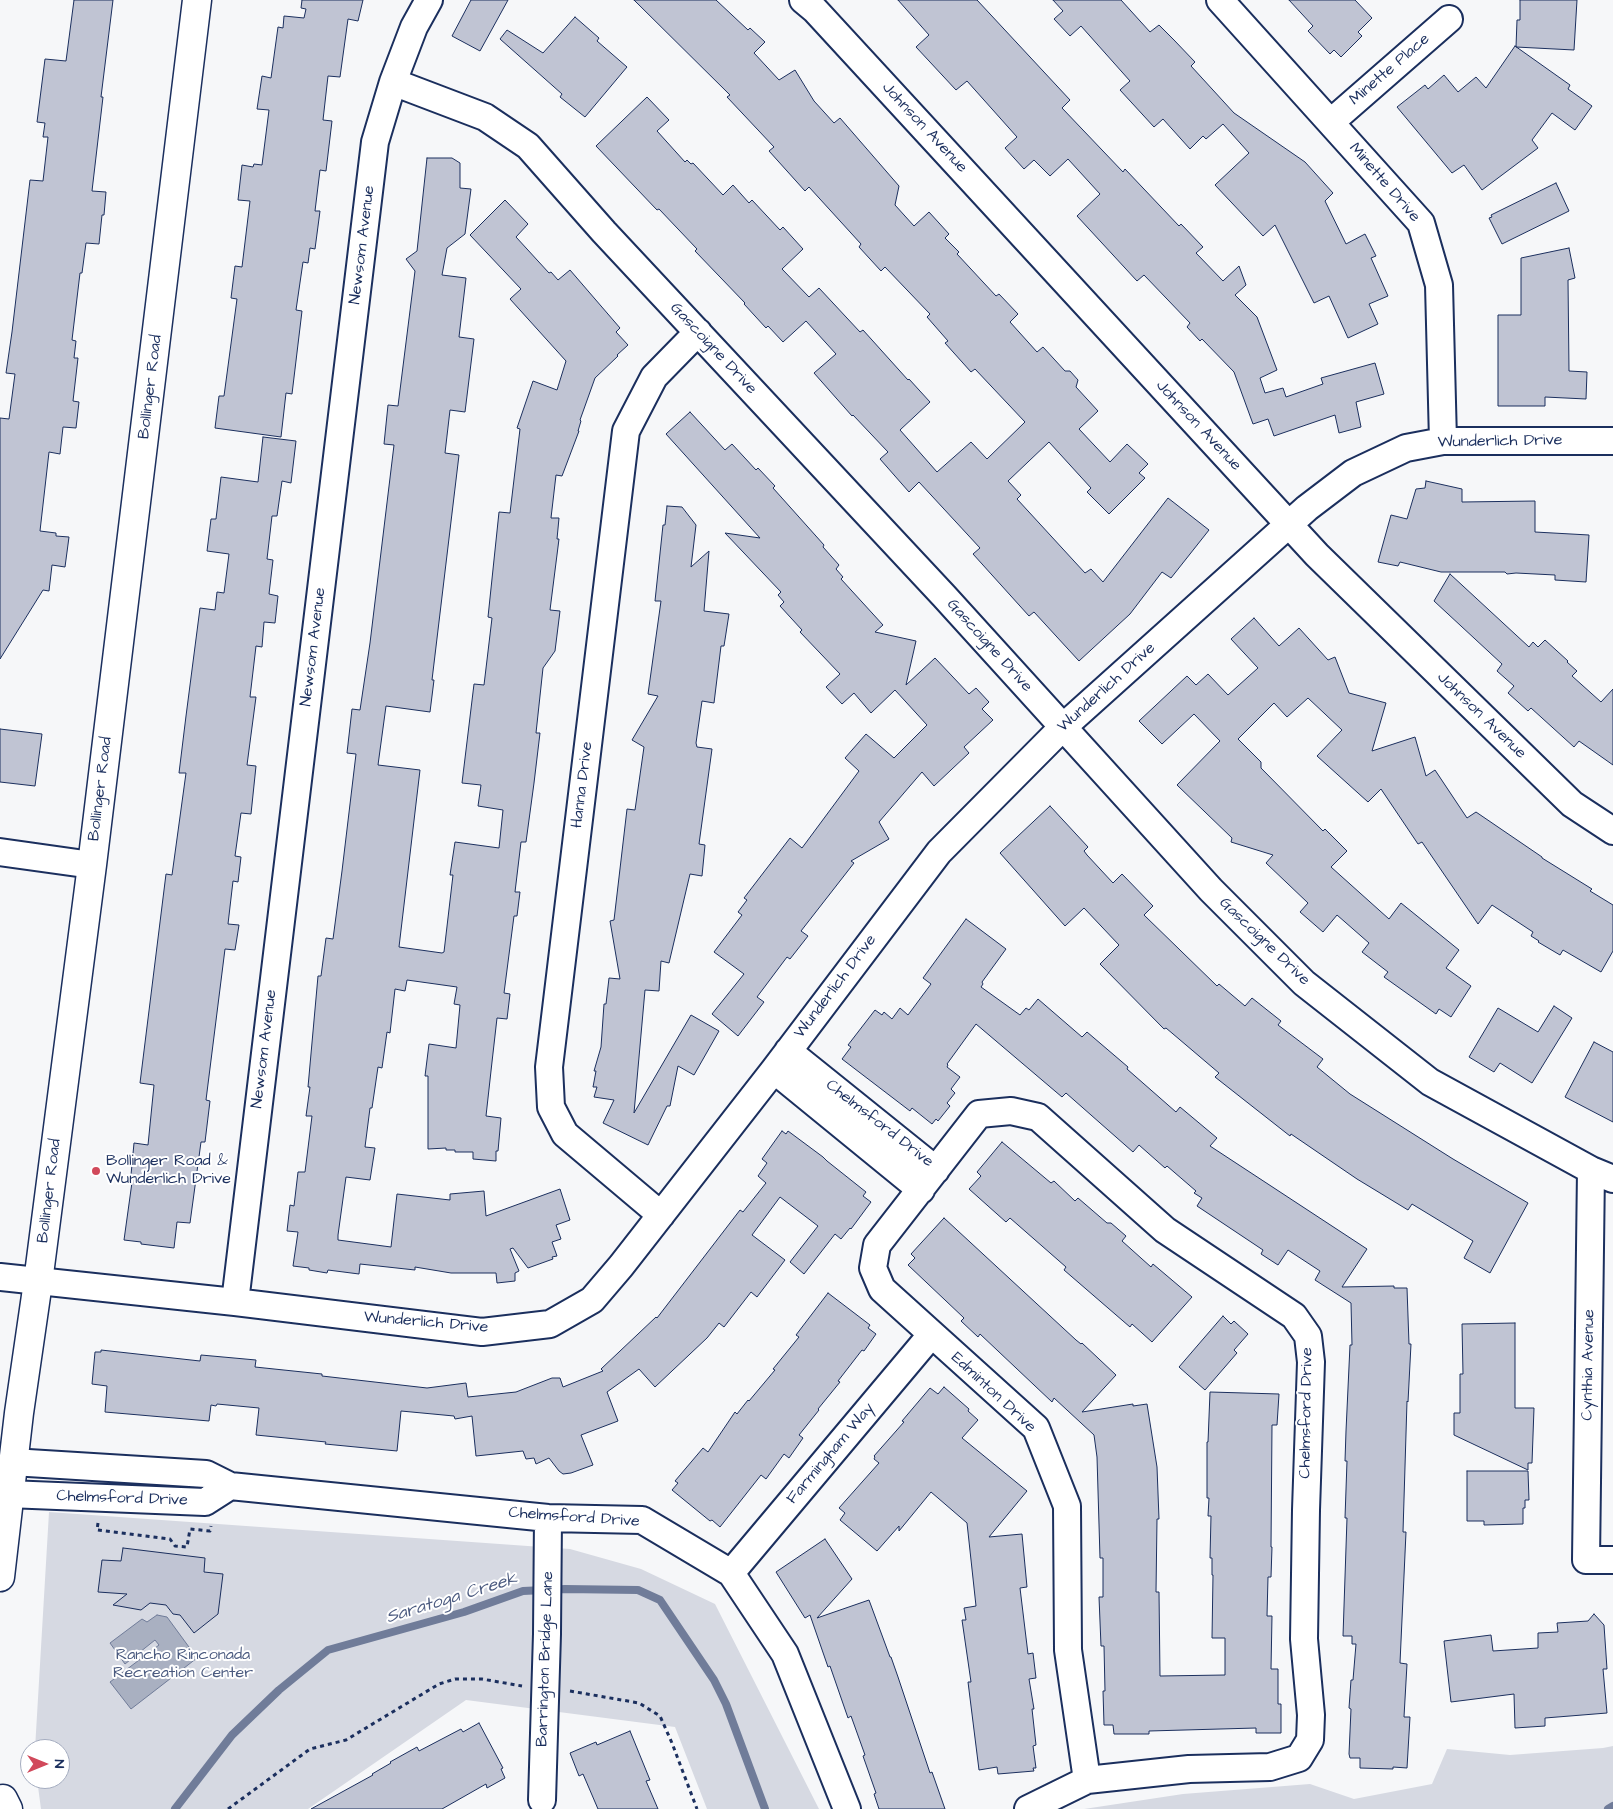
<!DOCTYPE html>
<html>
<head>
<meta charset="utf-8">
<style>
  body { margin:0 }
  #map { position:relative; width:1613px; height:1809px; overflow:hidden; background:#f6f7f9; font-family:"Architects Daughter",sans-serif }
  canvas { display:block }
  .north { position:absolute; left:20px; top:1739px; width:50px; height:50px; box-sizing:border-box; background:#fff; border:1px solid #a4acbf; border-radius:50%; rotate:90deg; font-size:14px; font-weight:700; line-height:20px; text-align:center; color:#1b2f5e }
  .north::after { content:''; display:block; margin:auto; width:18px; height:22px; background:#d1495b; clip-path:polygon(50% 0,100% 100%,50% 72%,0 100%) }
</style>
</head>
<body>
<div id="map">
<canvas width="1613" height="1809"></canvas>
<div class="north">N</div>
</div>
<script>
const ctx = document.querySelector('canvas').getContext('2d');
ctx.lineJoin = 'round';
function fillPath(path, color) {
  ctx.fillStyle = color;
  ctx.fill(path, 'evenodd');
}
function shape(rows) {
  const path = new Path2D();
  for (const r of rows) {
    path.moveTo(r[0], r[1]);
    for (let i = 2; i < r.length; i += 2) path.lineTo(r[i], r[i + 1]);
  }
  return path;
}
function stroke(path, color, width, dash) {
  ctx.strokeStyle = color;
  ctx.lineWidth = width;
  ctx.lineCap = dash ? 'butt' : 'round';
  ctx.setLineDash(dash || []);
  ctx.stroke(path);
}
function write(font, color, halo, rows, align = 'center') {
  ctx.font = font + ' "Architects Daughter",sans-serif';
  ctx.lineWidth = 4;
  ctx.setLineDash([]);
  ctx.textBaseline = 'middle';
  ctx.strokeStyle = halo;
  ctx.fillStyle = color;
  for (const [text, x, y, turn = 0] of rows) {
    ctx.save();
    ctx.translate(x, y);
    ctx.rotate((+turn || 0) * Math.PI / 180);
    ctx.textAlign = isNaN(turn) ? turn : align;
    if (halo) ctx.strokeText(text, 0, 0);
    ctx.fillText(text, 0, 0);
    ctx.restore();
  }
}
const green = shape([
  [49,1512,570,1549,641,1569,715,1604,819,1809,707,1809,675,1727,466,1700,308,1809,41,1809,37,1779,60,1779,60,1749,35,1749],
  [1613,1746,1613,1809,1084,1809,1183,1794,1310,1784,1354,1799,1432,1784,1447,1749,1510,1755,1603,1748]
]);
const water = shape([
  [157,1615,167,1617,197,1658,131,1709,110,1682,159,1645,155,1640,125,1664,110,1643,142,1619,147,1622,157,1615]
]);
const stream = shape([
  [175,1809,232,1735,279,1690,328,1650,464,1612,523,1591,565,1589,638,1590,660,1600,714,1680,726,1704,765,1809],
  [1608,1809,1613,1806]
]);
const building = shape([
  [74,0,113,0,101,97,103,97,92,191,106,192,104,215,102,215,99,244,86,243,82,273,80,273,72,340,76,341,74,358,78,358,73,401,79,402,76,428,63,427,60,454,49,452,40,531,56,533,56,536,69,537,65,567,52,565,49,591,43,590,0,659,0,418,9,419,15,374,6,373,12,332,30,180,43,181,48,137,43,137,45,123,37,122,45,59,66,61,74,0],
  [302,0,363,0,358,21,348,19,340,77,328,76,323,120,332,121,326,171,320,170,315,211,320,211,315,249,310,248,308,263,303,262,296,310,302,311,292,394,286,393,281,437,215,428,219,396,224,396,237,299,231,298,235,266,242,267,250,201,238,200,242,165,253,167,254,164,262,165,269,110,257,109,262,76,271,78,278,27,283,28,284,16,304,18,306,9,301,8,302,0],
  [471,0,508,0,480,51,452,36,471,0],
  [634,0,716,0,748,30,750,28,765,42,754,53,779,80,795,70,814,101,834,123,840,118,899,186,895,205,914,226,929,212,949,234,945,238,959,252,957,254,996,296,999,294,1018,314,1010,322,1037,352,1043,347,1065,371,1070,371,1078,380,1076,387,1098,411,1079,429,1110,462,1127,444,1148,464,1139,473,1145,478,1109,514,1087,492,1091,488,1049,442,1008,481,1021,495,1017,499,1085,573,1091,569,1103,582,1168,498,1209,530,1171,578,1162,572,1130,614,1079,661,1034,612,1029,616,973,554,980,548,919,482,909,492,880,459,888,452,853,415,852,416,814,373,836,354,806,321,783,342,768,326,766,328,744,304,745,303,695,251,697,249,659,209,657,210,596,146,647,97,669,120,657,131,685,162,687,160,691,164,693,163,723,195,733,185,749,203,752,200,780,230,783,227,803,249,782,269,809,297,819,288,860,332,863,330,908,380,909,379,930,402,900,430,937,472,971,442,987,459,1025,422,975,369,971,372,945,343,948,341,927,317,930,314,885,267,881,271,859,247,861,244,809,187,805,191,769,151,774,147,727,97,730,95,634,0],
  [898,0,977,0,1070,100,1062,108,1123,172,1125,169,1179,226,1181,224,1203,247,1196,253,1223,281,1239,266,1246,285,1235,295,1257,317,1277,370,1260,378,1265,393,1283,388,1286,397,1323,384,1321,378,1375,363,1384,394,1356,402,1361,427,1339,433,1335,415,1274,436,1268,419,1253,424,1234,372,1202,339,1200,341,1187,327,1190,323,1144,275,1137,281,1077,216,1100,194,1068,159,1050,176,1034,160,1024,169,1005,148,1017,137,967,81,956,90,916,47,929,35,898,0],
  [1053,0,1121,0,1150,32,1159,25,1174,40,1195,62,1191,66,1234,113,1305,162,1333,193,1325,201,1346,244,1365,234,1376,256,1371,258,1388,296,1369,304,1378,324,1348,338,1329,296,1314,303,1275,225,1263,236,1215,185,1249,153,1223,124,1206,139,1203,136,1190,149,1163,119,1154,127,1120,90,1130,81,1081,26,1070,36,1054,19,1063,11,1053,0],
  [1289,0,1355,0,1372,18,1358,32,1362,36,1341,57,1334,50,1330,54,1308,31,1313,26,1289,0],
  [1520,0,1577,0,1574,50,1516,47,1517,20,1520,20,1520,0],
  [575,17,599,38,597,41,627,67,585,117,560,97,562,94,500,39,507,30,543,53,575,17],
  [1515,46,1570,85,1568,89,1592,106,1575,130,1552,113,1532,140,1538,148,1482,190,1464,165,1452,173,1397,107,1425,85,1428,89,1444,75,1458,92,1476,77,1486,88,1515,46],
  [427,158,452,158,460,163,460,188,471,189,465,234,447,248,442,275,466,278,459,337,474,339,465,412,450,410,445,453,459,455,432,680,434,680,430,712,386,706,378,765,420,770,399,947,442,953,444,952,453,875,450,875,455,842,499,848,503,810,478,806,481,785,462,783,474,684,484,685,492,618,488,617,499,512,510,513,520,429,517,428,533,381,557,390,566,361,510,299,521,289,470,235,505,200,528,224,516,237,549,273,551,272,558,280,570,270,620,328,616,332,628,345,617,355,618,356,595,378,580,420,581,421,578,431,579,431,562,476,556,475,551,518,559,518,557,539,559,539,550,610,560,611,555,651,543,668,536,733,540,733,534,783,526,842,521,842,515,892,520,892,517,916,514,916,504,993,510,994,507,1019,497,1018,492,1062,486,1116,501,1118,498,1151,496,1151,496,1161,473,1159,473,1152,455,1152,455,1150,446,1150,446,1148,428,1149,428,1076,425,1076,429,1044,456,1048,460,1005,454,1004,457,987,407,980,405,991,395,989,390,1033,387,1032,382,1068,378,1067,372,1108,370,1108,365,1147,375,1148,370,1180,346,1177,338,1235,338,1240,391,1247,397,1194,450,1200,450,1194,484,1191,486,1216,560,1189,570,1220,556,1225,561,1239,552,1242,557,1256,552,1257,553,1259,528,1268,513,1248,510,1249,519,1271,515,1273,515,1281,497,1283,496,1273,451,1273,415,1267,415,1270,360,1264,359,1274,328,1270,327,1273,309,1270,309,1268,293,1266,298,1232,287,1231,290,1205,294,1206,298,1172,305,1172,312,1116,306,1116,310,1087,308,1087,318,976,321,976,326,938,333,939,342,871,356,754,347,753,352,709,360,710,370,643,394,445,384,444,388,405,398,406,415,271,406,259,417,251,427,158],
  [1556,183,1569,211,1502,244,1489,218,1492,217,1491,215,1556,183],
  [1569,248,1575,278,1568,280,1569,371,1587,372,1586,399,1545,397,1545,406,1498,406,1498,315,1521,315,1521,258,1569,248],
  [690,412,725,450,732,444,756,470,758,468,775,486,773,488,824,545,823,547,839,565,836,569,843,577,841,579,883,625,875,632,916,641,906,685,935,658,969,694,976,688,989,702,982,709,993,720,964,747,969,753,934,786,922,772,879,822,889,839,851,861,854,863,801,931,808,936,790,959,787,957,757,997,764,1002,738,1036,712,1014,744,974,714,952,742,915,738,912,747,900,744,898,790,838,802,848,859,771,845,758,866,734,894,758,927,725,895,690,871,713,854,693,842,704,826,687,840,674,800,632,802,630,780,606,784,602,778,595,781,592,725,533,760,538,666,434,690,412],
  [263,437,296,441,291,483,282,481,277,516,272,516,267,559,273,560,269,594,278,596,275,623,264,622,262,647,256,646,250,697,256,697,247,765,256,766,251,814,241,813,235,856,241,857,238,882,233,881,228,924,239,925,235,950,225,949,206,1100,210,1101,205,1142,201,1142,190,1223,177,1222,174,1248,141,1244,141,1242,124,1240,133,1175,131,1175,134,1143,148,1145,154,1085,140,1083,166,874,172,875,186,773,179,773,186,716,200,608,215,610,217,592,224,593,229,554,207,551,211,519,216,519,221,477,258,482,263,437],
  [1426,481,1462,489,1462,502,1535,501,1535,532,1589,535,1586,582,1555,580,1555,575,1516,573,1507,574,1505,572,1441,572,1400,562,1398,566,1378,562,1391,515,1407,519,1416,489,1425,488,1426,481],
  [667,506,682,507,696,525,691,567,709,551,704,611,729,614,724,646,721,646,714,703,702,701,696,743,697,747,712,749,699,844,705,845,702,876,690,874,669,963,661,961,659,991,645,990,634,1113,691,1015,719,1031,694,1075,678,1066,670,1106,667,1106,648,1145,603,1123,614,1100,594,1097,597,1087,593,1087,596,1071,594,1071,601,1047,604,1004,606,1004,609,978,620,979,610,921,614,920,627,809,635,810,644,747,632,740,658,696,648,694,661,601,655,601,663,525,665,525,667,506],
  [1450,574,1529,647,1533,642,1538,647,1545,640,1568,661,1567,662,1577,671,1572,676,1601,702,1613,689,1613,765,1579,741,1574,747,1531,708,1528,711,1508,693,1514,686,1497,671,1502,664,1434,601,1450,574],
  [1254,618,1279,646,1299,628,1328,660,1335,657,1349,693,1386,703,1372,751,1415,737,1426,776,1435,770,1467,818,1476,812,1542,857,1542,858,1592,889,1590,891,1613,905,1613,951,1601,972,1563,950,1560,955,1538,942,1539,941,1531,936,1533,932,1492,905,1478,924,1422,842,1418,844,1381,789,1368,802,1317,756,1342,730,1308,698,1287,717,1274,703,1238,739,1261,762,1261,768,1323,831,1325,829,1347,851,1331,867,1389,919,1401,903,1459,950,1446,968,1471,986,1451,1017,1439,1009,1436,1014,1384,977,1388,972,1362,952,1369,943,1337,915,1323,932,1300,912,1308,903,1266,863,1273,855,1231,842,1232,838,1177,785,1220,741,1194,714,1162,744,1139,721,1187,676,1196,685,1208,674,1228,695,1258,668,1231,639,1254,618],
  [0,729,42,734,35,786,0,782,0,729],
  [1050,806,1088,847,1084,851,1087,855,1113,883,1122,874,1153,906,1144,915,1217,986,1219,984,1245,1006,1252,998,1281,1021,1278,1025,1323,1059,1317,1067,1350,1094,1453,1159,1528,1203,1490,1273,1464,1258,1473,1241,1412,1204,1408,1210,1357,1179,1291,1134,1290,1136,1215,1077,1219,1073,1166,1028,1164,1029,1100,964,1119,945,1084,908,1065,926,1000,853,1050,806],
  [966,919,1006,949,982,982,983,984,981,987,1020,1015,1026,1008,1029,1010,1038,999,1082,1037,1087,1032,1128,1067,1127,1069,1176,1112,1180,1107,1217,1138,1210,1146,1367,1249,1342,1287,1394,1286,1394,1288,1407,1288,1409,1344,1411,1344,1408,1402,1407,1401,1403,1532,1406,1532,1400,1663,1407,1664,1404,1717,1410,1717,1407,1768,1393,1767,1393,1769,1360,1768,1360,1758,1350,1758,1349,1754,1351,1709,1349,1708,1351,1680,1353,1680,1356,1644,1352,1644,1352,1636,1343,1636,1347,1518,1345,1518,1347,1461,1345,1461,1346,1431,1350,1345,1352,1345,1351,1303,1315,1280,1320,1271,1288,1250,1278,1265,1261,1254,1263,1250,1197,1206,1202,1198,1194,1193,1196,1191,1167,1166,1165,1168,1139,1145,1133,1152,1066,1093,1062,1097,976,1024,947,1064,948,1065,947,1067,960,1077,951,1089,955,1093,947,1103,950,1106,938,1121,936,1119,932,1124,912,1108,910,1111,842,1059,851,1047,848,1045,875,1010,882,1015,884,1012,892,1019,900,1008,908,1015,931,984,923,978,966,919],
  [1554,1006,1572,1018,1532,1083,1500,1063,1494,1072,1469,1057,1498,1008,1538,1032,1554,1006],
  [1594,1042,1613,1052,1613,1122,1565,1097,1594,1042],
  [782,1131,786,1134,788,1131,823,1157,827,1161,866,1192,863,1196,871,1202,851,1229,850,1228,841,1239,835,1234,804,1274,790,1262,818,1226,780,1197,752,1235,785,1260,757,1297,751,1292,724,1327,719,1323,707,1338,655,1387,639,1369,607,1392,618,1421,581,1435,593,1465,571,1473,563,1474,559,1471,549,1458,536,1464,534,1458,526,1459,523,1451,476,1456,472,1416,455,1419,454,1416,401,1411,397,1451,325,1444,326,1442,256,1435,259,1408,217,1404,216,1406,211,1405,209,1421,105,1412,107,1386,92,1384,95,1352,101,1352,101,1350,200,1361,201,1355,256,1360,255,1367,322,1374,322,1376,427,1388,466,1383,468,1397,516,1392,552,1378,560,1378,563,1387,603,1371,601,1369,656,1317,657,1318,740,1210,743,1212,766,1183,758,1176,767,1163,762,1159,782,1131],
  [1002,1142,1051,1183,1054,1181,1075,1201,1078,1198,1107,1223,1111,1223,1126,1236,1122,1241,1151,1267,1153,1264,1192,1297,1152,1342,1132,1324,1130,1327,1064,1270,1066,1267,1010,1218,1006,1222,969,1189,981,1176,977,1172,1002,1142],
  [944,1218,1076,1340,1081,1344,1082,1343,1116,1375,1082,1412,1133,1404,1133,1406,1147,1404,1157,1467,1159,1519,1157,1519,1156,1592,1159,1592,1160,1676,1225,1675,1225,1638,1212,1638,1213,1575,1212,1575,1212,1558,1210,1558,1211,1516,1208,1516,1209,1498,1207,1498,1207,1442,1208,1442,1210,1392,1279,1394,1277,1425,1272,1425,1271,1547,1272,1547,1271,1577,1268,1577,1267,1616,1272,1616,1271,1669,1278,1669,1278,1704,1281,1704,1281,1733,1256,1733,1256,1728,1149,1731,1149,1734,1114,1734,1113,1725,1104,1725,1103,1691,1105,1691,1104,1646,1101,1646,1099,1597,1103,1597,1103,1558,1100,1558,1097,1457,1094,1435,1054,1398,1052,1402,980,1334,978,1337,961,1321,964,1318,908,1265,915,1258,911,1254,944,1218],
  [828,1293,870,1325,868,1328,876,1334,864,1351,862,1350,838,1381,840,1382,818,1409,819,1410,799,1435,803,1438,789,1458,784,1454,766,1479,761,1475,720,1527,712,1520,710,1521,672,1490,678,1483,675,1481,703,1448,708,1452,735,1412,737,1414,748,1400,749,1401,775,1370,773,1369,799,1337,796,1335,828,1293],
  [1223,1316,1231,1324,1234,1321,1248,1334,1234,1350,1237,1353,1205,1390,1179,1367,1223,1316],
  [1515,1323,1515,1408,1534,1408,1532,1463,1528,1463,1528,1470,1454,1435,1454,1413,1460,1413,1460,1374,1463,1374,1462,1324,1515,1323],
  [944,1387,969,1409,968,1411,978,1420,962,1438,1027,1491,989,1537,1022,1534,1027,1587,1020,1588,1028,1654,1033,1653,1036,1678,1029,1679,1034,1709,1032,1709,1036,1745,1033,1746,1036,1768,1033,1768,1034,1771,998,1774,997,1767,979,1770,968,1682,971,1682,962,1620,966,1620,964,1608,976,1606,967,1523,931,1492,899,1531,899,1526,877,1551,840,1520,845,1513,839,1508,879,1463,874,1459,875,1457,874,1456,904,1422,902,1421,930,1388,938,1394,944,1387],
  [1467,1471,1528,1471,1529,1500,1525,1500,1525,1508,1523,1508,1523,1524,1484,1525,1484,1521,1467,1521,1467,1471],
  [825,1539,852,1579,817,1618,869,1600,890,1657,891,1657,898,1677,930,1773,932,1772,945,1809,879,1809,874,1794,876,1793,863,1756,865,1755,851,1716,848,1718,830,1666,828,1667,810,1615,805,1618,776,1572,825,1539],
  [123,1548,205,1558,204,1572,223,1574,218,1614,194,1633,180,1615,173,1614,166,1605,150,1603,141,1610,113,1605,127,1594,98,1592,102,1560,121,1561,123,1548],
  [1594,1614,1604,1625,1607,1669,1603,1669,1607,1713,1545,1718,1545,1726,1515,1728,1514,1694,1451,1702,1444,1641,1491,1635,1493,1651,1538,1648,1538,1633,1558,1632,1557,1623,1588,1621,1594,1614],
  [479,1723,503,1768,501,1769,505,1778,487,1788,486,1784,442,1809,311,1809,373,1775,372,1774,391,1763,390,1762,417,1747,419,1751,461,1729,463,1732,479,1723],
  [630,1731,650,1780,646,1781,658,1809,598,1809,583,1774,579,1776,570,1753,596,1742,597,1745,630,1731]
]);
const path = shape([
  [98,1523,97,1530,170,1539,175,1546,187,1547,190,1529,210,1531,211,1526],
  [570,1691,639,1703,660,1716,672,1743,697,1809],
  [228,1809,310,1749,346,1740,439,1684,455,1679,482,1679,522,1686]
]);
const minor = shape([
  [803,0,815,10,1317,555,1572,804,1613,831],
  [1220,0,1421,223,1439,285,1443,441],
  [393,82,485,117,528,146,604,232,944,596,1211,890,1304,983,1430,1082,1591,1170,1613,1179],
  [1331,122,1449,19],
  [0,852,92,865],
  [788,1051,936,1170],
  [774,1070,921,1190],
  [1591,1170,1586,1560,1613,1560],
  [661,1215,565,1134,551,1107,549,1067,626,431,654,377,698,332],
  [0,1277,235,1302,482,1332,550,1324,592,1300,621,1266,774,1070,939,852,1062,728,1307,508,1353,473,1406,448,1443,441,1613,441],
  [235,1302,375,142,393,82,414,27,429,0],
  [12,1462,206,1474,230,1486,548,1518,642,1520,731,1573,785,1654,847,1809],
  [8,1494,205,1502,230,1486],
  [731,1573,931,1335],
  [542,1800,547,1634,548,1518],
  [1028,1809,1087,1780,1189,1769,1270,1767,1299,1758,1310,1740,1311,1715,1304,1639,1306,1510,1311,1362,1308,1336,1294,1316,1165,1230,1038,1117,1011,1111,979,1114,877,1245,873,1268,882,1289,1036,1428,1067,1506,1068,1650,1087,1780]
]);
const secondary = shape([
  [0,1577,19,1413,38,1282,92,865,197,0]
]);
const trunk = shape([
  [3,1799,8,1809]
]);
const markers = [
  [96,1171,5,"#d1495b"]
];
const streetNames = [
  ["Minette Place",1390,70,-41],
  ["Johnson Avenue",924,128,47],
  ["Minette Drive",1384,183,49],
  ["Newsom Avenue",363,245,-83],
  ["Gascoigne Drive",713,349,47],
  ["Bollinger Road",151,387,-83],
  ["Johnson Avenue",1198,426,47],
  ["Wunderlich Drive",1500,442,-1],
  ["Gascoigne Drive",989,646,48],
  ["Newsom Avenue",314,647,-83],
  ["Wunderlich Drive",1107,688,-42],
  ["Johnson Avenue",1481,716,44],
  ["Hanna Drive",583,785,-83],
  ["Bollinger Road",101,789,-83],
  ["Gascoigne Drive",1264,942,44],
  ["Wunderlich Drive",836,987,-53],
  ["Newsom Avenue",265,1049,-83],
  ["Chelmsford Drive",879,1124,38],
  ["Bollinger Road",50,1191,-83],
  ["Wunderlich Drive",426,1323,5],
  ["Cynthia Avenue",1589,1365,-89],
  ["Edminton Drive",993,1393,43],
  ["Chelmsford Drive",1307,1413,-89],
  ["Farmingham Way",831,1454,-50],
  ["Chelmsford Drive",122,1499,2],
  ["Chelmsford Drive",574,1518,4],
  ["Barrington Bridge Lane",546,1659,-88]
];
const poiNames = [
  ["Bollinger Road &",106,1162],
  ["Wunderlich Drive",106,1180]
];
const parkNames = [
  ["Rancho Rinconada",183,1656],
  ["Recreation Center",183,1674]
];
const waterNames = [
  ["Saratoga Creek",452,1599,-17]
];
fillPath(green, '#d6d9e2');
fillPath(water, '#a9b0c1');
stroke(water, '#707c99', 1);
stroke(stream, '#707c99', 8);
fillPath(building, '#c0c4d3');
stroke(building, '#1b2f5e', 1);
stroke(minor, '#1b2f5e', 30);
stroke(secondary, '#1b2f5e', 31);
stroke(trunk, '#1b2f5e', 31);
stroke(path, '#1b2f5e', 3, [4, 4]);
stroke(minor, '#fff', 26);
stroke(secondary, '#fff', 28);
stroke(trunk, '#fff', 28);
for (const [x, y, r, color] of markers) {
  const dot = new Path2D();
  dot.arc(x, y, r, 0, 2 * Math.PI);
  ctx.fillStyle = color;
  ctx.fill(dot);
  stroke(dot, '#fff', 2);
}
write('16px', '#1b2f5e', '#fff', streetNames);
write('16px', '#1b2f5e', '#fff', poiNames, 'left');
write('16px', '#4a5a7f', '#fff', parkNames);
write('italic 18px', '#4d5c81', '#fff', waterNames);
</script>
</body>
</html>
